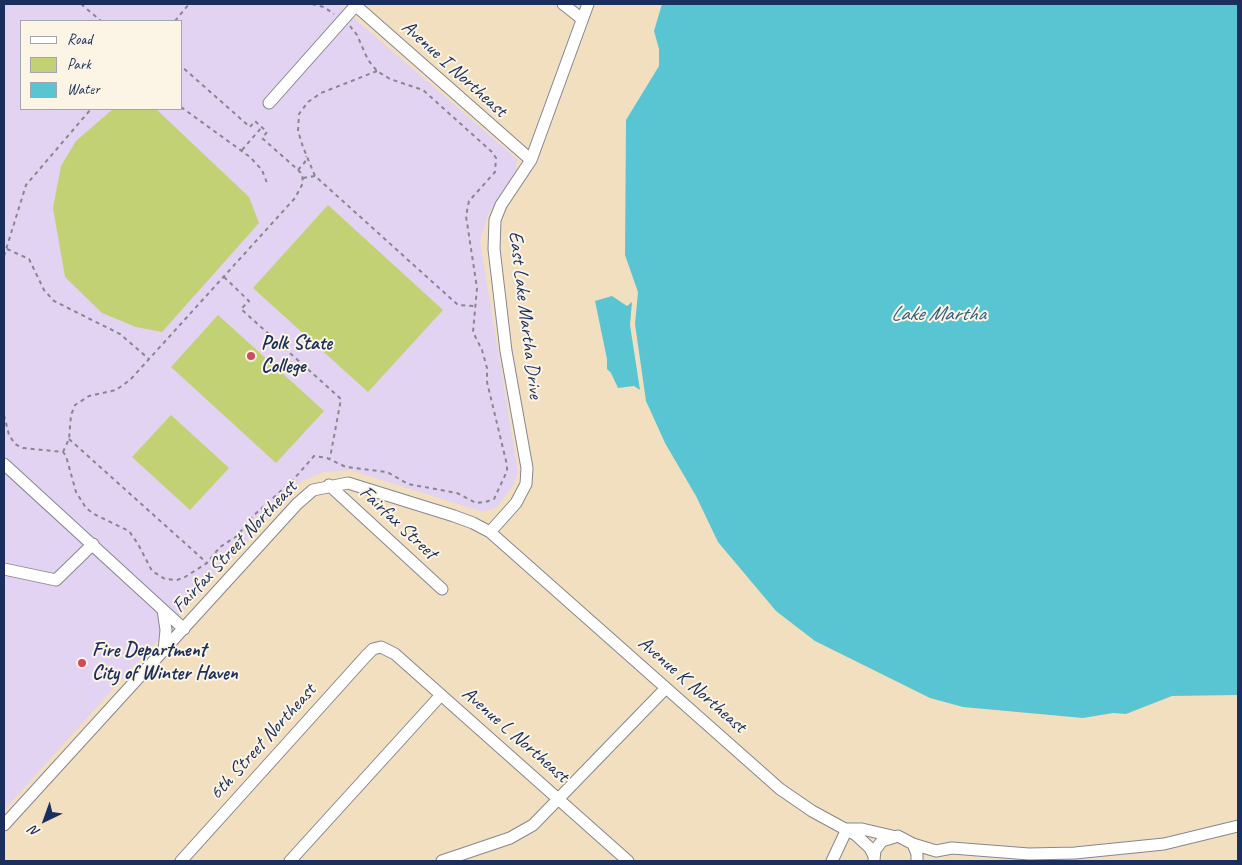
<!DOCTYPE html>
<html>
<head>
<meta charset="utf-8">
<style>
  body { margin:0 }
  #map { position:relative; width:1242px; height:865px; overflow:hidden; background:#f2dfc0; font-family:Caveat,sans-serif }
  canvas { display:block }
  .frame { position:absolute; inset:0; border:5px solid #1b2f5e; pointer-events:none }
  .legend { position:absolute; left:20px; top:20px; width:162px; height:90px; box-sizing:border-box; background:#fcf5e5; border:1px solid #a2a6af; margin:0; padding:6px 9px; list-style:none; font-size:15px; color:#1b2f5e }
  .legend li { display:flex; align-items:center; gap:10px; height:25px }
  .legend b { width:25px; border:1px solid #a2a6af }
  .north { position:absolute; left:20px; top:795px; width:50px; height:50px; -webkit-text-stroke:4px #fcf5e5; paint-order:stroke; rotate:222deg; font-size:14px; font-weight:700; line-height:20px; text-align:center; color:#1b2f5e }
  .north::after { content:''; display:block; margin:auto; width:18px; height:22px; background:#1b2f5e; clip-path:polygon(50% 0,100% 100%,50% 72%,0 100%) }
</style>
</head>
<body>
<div id="map">
<canvas width="1242" height="865"></canvas>
<div class="frame"></div>
<ul class="legend">
<li><b style="height:6px;background:#fff"></b>Road</li>
<li><b style="height:14px;background:#c1d173"></b>Park</li>
<li><b style="height:14px;background:#59c5d2"></b>Water</li>
</ul>
<div class="north">N</div>
</div>
<script>
const ctx = document.querySelector('canvas').getContext('2d');
ctx.lineJoin = 'round';
function fillPath(path, color) {
  ctx.fillStyle = color;
  ctx.fill(path, 'evenodd');
}
function shape(rows) {
  const path = new Path2D();
  for (const r of rows) {
    path.moveTo(r[0], r[1]);
    for (let i = 2; i < r.length; i += 2) path.lineTo(r[i], r[i + 1]);
  }
  return path;
}
function stroke(path, color, width, dash) {
  ctx.strokeStyle = color;
  ctx.lineWidth = width;
  ctx.lineCap = dash ? 'butt' : 'round';
  ctx.setLineDash(dash || []);
  ctx.stroke(path);
}
function write(font, color, halo, rows, align = 'center') {
  ctx.font = font + ' Caveat,sans-serif';
  ctx.lineWidth = 4;
  ctx.setLineDash([]);
  ctx.textBaseline = 'middle';
  ctx.strokeStyle = halo;
  ctx.fillStyle = color;
  for (const [text, x, y, turn = 0] of rows) {
    ctx.save();
    ctx.translate(x, y);
    ctx.rotate((+turn || 0) * Math.PI / 180);
    ctx.textAlign = isNaN(turn) ? turn : align;
    if (halo) ctx.strokeText(text, 0, 0);
    ctx.fillText(text, 0, 0);
    ctx.restore();
  }
}
const built = shape([
  [4,4,338,4,517,159,516,171,488,215,480,241,518,472,513,486,496,508,483,512,350,470,324,472,300,482,4,810],
  [21,21,181,21,181,109,21,109]
]);
const green = shape([
  [113,109,156,109,249,197,259,223,162,332,136,327,102,313,65,277,53,208,61,166,76,141],
  [328,205,443,310,368,392,253,288],
  [218,315,324,411,276,463,171,367],
  [171,415,229,468,190,510,132,457]
]);
const water = shape([
  [662,4,1238,4,1238,695,1172,696,1126,714,1113,713,1083,718,963,707,930,698,815,641,776,611,718,542,696,496,665,443,646,401,635,324,638,292,625,255,626,120,659,66,659,49,654,31],
  [612,296,627,306,632,302,630,325,640,390,634,386,618,388,611,373,607,369,607,359,595,301]
]);
const path = shape([
  [81,4,101,21],
  [312,4,324,7,334,14],
  [175,21,189,4],
  [377,71,321,93,308,102,299,114,298,131,303,147,315,176,458,305,475,306],
  [181,107,250,157,262,170,267,183],
  [242,150,262,127],
  [298,170,305,162,306,156],
  [303,178,315,176],
  [7,249,29,259,44,290,54,301,120,334,149,359],
  [4,256,26,185,91,109],
  [224,277,249,301,241,309,341,399,330,458],
  [4,415,9,435,15,444,23,448,63,452,66,456,76,492,86,508,94,514,129,531,138,544,152,571,165,579,177,580,185,577,207,563,220,547,237,536,253,516,292,481,314,456,327,458,346,467,387,472,408,484,457,493,476,503,485,502,494,499,507,471,507,465,487,382,487,368,482,350,473,332,477,288,466,216,469,201,495,172,496,158,492,152,423,90,390,79,377,71,368,60,357,35,350,26],
  [69,439,207,563],
  [63,452,69,439,71,415,75,405,89,396,116,390,130,380,295,198,303,183,302,174,297,169,262,138,267,132,255,121,250,127,181,66]
]);
const minor = shape([
  [354,4,531,160],
  [563,4,582,19],
  [269,103,357,4],
  [4,464,184,629],
  [329,485,442,589],
  [490,532,516,503,526,484,527,468,506,351,494,249,495,220,501,205,531,160,588,4],
  [4,569,56,580,93,544],
  [163,610,166,630,164,651],
  [4,825,297,504,313,490,348,483,454,516,473,523,490,532,780,789,812,811,856,835,870,848,874,856],
  [847,829,862,829,892,836],
  [913,844,936,851,952,848,1029,854,1075,853,1164,844,1238,826],
  [874,860,875,850,882,841,898,836,913,844,917,854,917,861],
  [181,861,366,656,373,649,381,647,395,654,628,861],
  [290,861,441,695],
  [442,861,510,838,533,825,666,688],
  [832,861,847,829]
]);
const markers = [
  [251,356,5,"#d1495b"],
  [82,663,5,"#d1495b"]
];
const streetNames = [
  ["Avenue I Northeast",454,69,42],
  ["East Lake Martha Drive",525,315,83],
  ["Fairfax Street",398,523,43],
  ["Fairfax Street Northeast",235,547,-47],
  ["Avenue K Northeast",692,685,41],
  ["Avenue L Northeast",515,735,41],
  ["6th Street Northeast",263,742,-48]
];
const poiNames = [
  ["Polk State",261,344],
  ["College",261,367],
  ["Fire Department",92,651],
  ["City of Winter Haven",92,674]
];
const waterNames = [
  ["Lake Martha",938,314]
];
fillPath(built, '#e3d3f2');
fillPath(green, '#c1d173');
fillPath(water, '#59c5d2');
stroke(minor, '#86878f', 13);
stroke(path, '#86878f', 2, [4, 4]);
stroke(minor, '#fff', 11);
for (const [x, y, r, color] of markers) {
  const dot = new Path2D();
  dot.arc(x, y, r, 0, 2 * Math.PI);
  ctx.fillStyle = color;
  ctx.fill(dot);
  stroke(dot, '#fcf5e5', 2);
}
write('20px', '#1b2f5e', '#fcf5e5', streetNames);
write('bold 20px', '#1b2f5e', '#fcf5e5', poiNames, 'left');
write('italic 21px', '#2e5c81', '#fcf5e5', waterNames);
</script>
</body>
</html>
